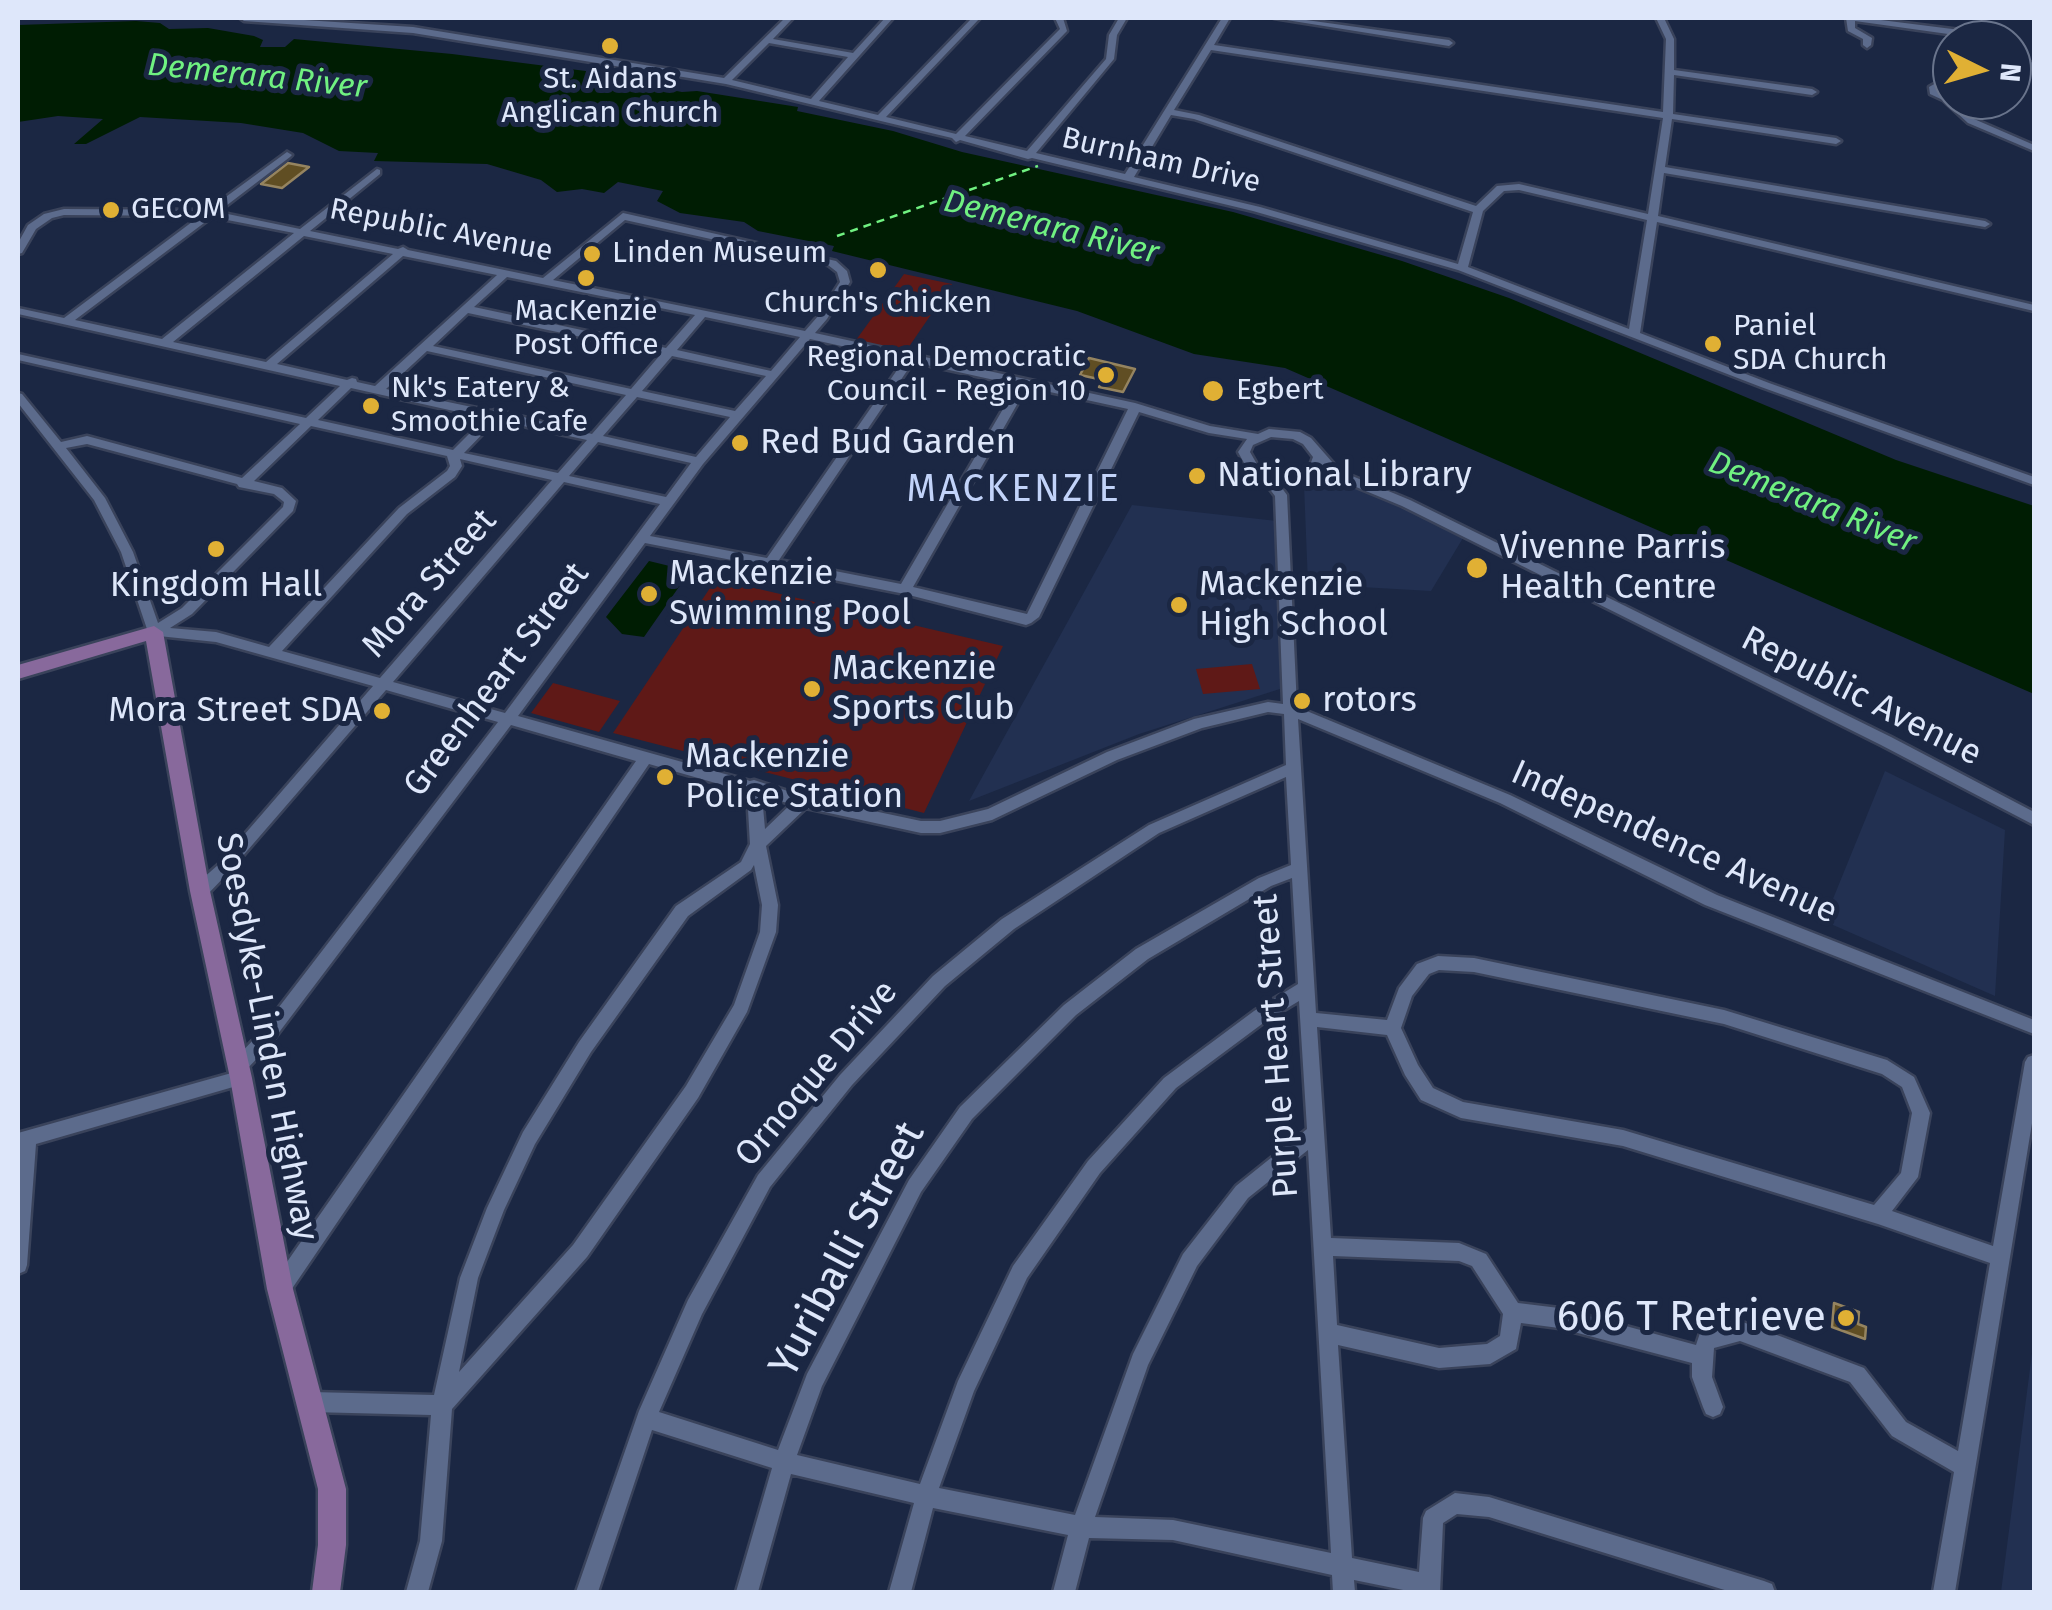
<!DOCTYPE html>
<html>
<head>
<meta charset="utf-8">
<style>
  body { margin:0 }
  #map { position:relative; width:2052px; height:1610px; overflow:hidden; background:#1b2743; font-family:"Fira Sans",sans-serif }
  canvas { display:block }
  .frame { position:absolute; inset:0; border:20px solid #dee7fa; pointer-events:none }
  .north { position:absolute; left:1932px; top:20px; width:100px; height:100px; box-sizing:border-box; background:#1b2743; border:2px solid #69748c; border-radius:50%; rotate:95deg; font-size:28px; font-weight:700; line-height:40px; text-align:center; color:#dee7fa }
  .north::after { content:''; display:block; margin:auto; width:35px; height:45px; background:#e0b034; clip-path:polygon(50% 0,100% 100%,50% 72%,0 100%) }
</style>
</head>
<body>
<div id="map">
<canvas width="2052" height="1610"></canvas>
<div class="frame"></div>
<div class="north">N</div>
</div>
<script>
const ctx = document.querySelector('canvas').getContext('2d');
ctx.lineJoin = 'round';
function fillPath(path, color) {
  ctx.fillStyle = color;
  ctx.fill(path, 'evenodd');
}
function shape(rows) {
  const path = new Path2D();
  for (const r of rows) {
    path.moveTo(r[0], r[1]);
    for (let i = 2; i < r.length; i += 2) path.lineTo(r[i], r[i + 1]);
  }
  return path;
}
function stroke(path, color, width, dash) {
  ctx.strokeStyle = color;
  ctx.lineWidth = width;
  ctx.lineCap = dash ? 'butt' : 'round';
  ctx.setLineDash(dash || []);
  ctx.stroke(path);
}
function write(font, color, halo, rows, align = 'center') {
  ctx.font = font + ' "Fira Sans",sans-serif';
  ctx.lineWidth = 10;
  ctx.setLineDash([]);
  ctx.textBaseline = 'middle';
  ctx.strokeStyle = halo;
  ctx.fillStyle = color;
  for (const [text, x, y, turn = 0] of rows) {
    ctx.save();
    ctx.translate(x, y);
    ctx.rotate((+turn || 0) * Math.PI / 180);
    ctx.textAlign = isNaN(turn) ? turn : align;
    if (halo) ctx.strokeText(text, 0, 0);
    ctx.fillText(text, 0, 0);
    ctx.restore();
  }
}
const built = shape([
  [1328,478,1389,499,1463,538,1431,591,1308,584,1304,485],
  [1132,505,1277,521,1283,688,1139,734,969,801],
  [1885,771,2005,830,1995,996,1824,921],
  [2034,1338,2034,1592,2001,1592]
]);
const green = shape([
  [904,274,952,284,906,351,856,340],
  [716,579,1003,646,924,813,613,733],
  [1252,664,1260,689,1203,694,1196,669],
  [553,683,620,701,599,732,531,713]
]);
const water = shape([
  [136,21,160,23,169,29,208,28,254,36,263,40,260,47,285,47,294,39,452,54,625,76,628,82,682,92,697,91,798,107,797,111,893,131,962,152,1233,212,1402,261,1509,298,1896,460,2034,506,2034,694,1285,368,1194,354,1077,311,832,251,834,246,758,231,744,222,680,213,657,201,663,191,618,182,604,193,582,189,557,192,541,180,487,164,374,161,378,153,339,151,303,133,241,123,140,117,86,144,74,144,103,119,58,116,18,122,18,25],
  [649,561,690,571,644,637,622,634,606,617]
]);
const ferry = shape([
  [837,236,1038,166]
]);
const building = shape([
  [288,163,309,167,282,188,261,184,288,163],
  [1089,358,1135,369,1123,392,1099,387,1103,380,1080,375,1089,358],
  [1834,1303,1859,1312,1858,1324,1866,1327,1865,1339,1832,1327,1834,1303]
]);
const minor = shape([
  [240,18,273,18,413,27,724,78,785,18,793,18,773,39,853,53,885,18,893,18,819,101,878,115,972,18,980,18,886,117,956,134,1060,29,1055,18,1063,18,1067,31,965,136,1027,151,1106,59,1109,35,1119,18,1127,18,1117,35,1114,59,1036,153,1125,174,1222,18,1230,18,1214,45,1663,112,1666,39,1656,18,1664,18,1674,39,1674,70,1812,89,1817,92,1812,95,1674,75,1673,114,1836,138,1841,141,1836,144,1672,119,1665,167,1985,221,1990,224,1985,227,1664,173,1658,216,2034,305,2034,311,1657,222,1640,333,1769,383,2034,477,2034,485,1761,387,1458,270,1253,211,1032,158,1028,159,960,140,956,142,952,138,726,84,413,33,244,21,240,18],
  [769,43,848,57,811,99,732,80,769,43],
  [1211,50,1663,118,1648,214,1519,184,1497,186,1476,206,1199,115,1174,110,1211,50],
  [1171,115,1194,119,1473,212,1458,264,1260,207,1134,177,1171,115],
  [1519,190,1647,220,1629,329,1468,267,1483,211,1504,191,1519,190],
  [1274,18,1292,18,1449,40,1453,43,1449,46,1274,18],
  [1846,18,1865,18,1984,33,1988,36,1984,39,1855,21,1855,28,1872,38,1871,45,1867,48,1863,45,1863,39,1848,31,1846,18],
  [2034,62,2034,68,2012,71,2012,65,2034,62],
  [1952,74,1952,81,1937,90,1949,96,1974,119,2034,145,2034,151,1968,123,1943,100,1930,94,1929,87,1952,74],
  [287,152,292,155,290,157,218,212,300,229,377,169,380,170,380,174,310,231,398,249,403,247,408,250,543,278,623,213,836,261,847,271,850,282,827,319,815,333,1135,403,1210,426,1258,434,1269,429,1300,432,1311,438,1340,471,1410,500,1891,737,2034,812,2034,825,1881,745,1402,506,1332,477,1321,467,1318,473,1291,483,1276,480,1287,495,1297,707,1510,795,1717,895,2034,1020,2034,1034,1705,905,1500,803,1298,719,1316,1013,1387,1020,1399,988,1417,964,1438,956,1474,958,1724,1010,1887,1060,1914,1077,1930,1113,1918,1177,1892,1211,1993,1246,2025,1062,2028,1057,2034,1055,2034,1111,1955,1592,1933,1592,1954,1472,1892,1436,1850,1382,1740,1341,1714,1348,1712,1377,1723,1407,1720,1414,1713,1417,1706,1414,1703,1407,1692,1377,1692,1363,1559,1328,1521,1323,1516,1349,1490,1364,1439,1368,1338,1345,1352,1558,1419,1572,1423,1518,1426,1511,1455,1493,1489,1497,1764,1581,1772,1584,1775,1592,1731,1592,1489,1517,1457,1514,1443,1523,1440,1592,1413,1592,1354,1580,1355,1592,1333,1592,1332,1575,1173,1540,1089,1538,1075,1592,1053,1592,1068,1535,933,1508,911,1592,889,1592,914,1503,791,1474,758,1592,736,1592,772,1468,652,1430,598,1592,576,1592,639,1411,688,1300,758,1175,840,1075,933,976,1002,919,1149,825,1286,765,1284,714,1268,712,1202,728,1117,760,992,820,940,833,921,833,806,808,766,846,778,905,776,932,747,1012,698,1098,587,1257,452,1409,442,1541,428,1592,406,1592,420,1541,431,1415,311,1412,304,1409,301,1402,304,1395,311,1392,434,1395,460,1278,487,1208,523,1132,579,1042,676,906,741,862,750,844,747,792,649,764,287,1296,280,1298,273,1296,271,1289,273,1282,636,761,511,725,268,1047,244,1072,250,1078,247,1083,36,1144,27,1265,25,1271,18,1274,18,1133,235,1072,230,1066,233,1061,256,1037,498,722,386,690,228,873,206,896,194,896,192,891,194,886,218,865,373,686,216,642,149,635,121,552,94,500,18,403,18,393,22,394,61,442,87,436,242,478,300,424,18,360,18,354,306,418,340,386,18,314,18,308,64,318,200,216,64,215,52,218,36,229,22,253,18,254,18,243,28,225,44,214,64,209,208,210,287,152],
  [212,217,294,233,162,339,75,320,212,217],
  [625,220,828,265,837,272,840,282,819,315,805,331,553,280,625,220],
  [304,236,393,254,266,362,173,342,304,236],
  [403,256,497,275,375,386,357,382,356,379,352,378,347,380,277,364,403,256],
  [507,277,695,315,666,348,474,307,507,277],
  [468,313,661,354,631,389,433,346,468,313],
  [705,317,800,337,771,371,677,350,705,317],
  [810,339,904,360,767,558,650,536,703,464,810,339],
  [427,351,626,395,592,434,495,410,491,411,386,389,427,351],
  [672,356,766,376,735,411,642,391,672,356],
  [913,362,1017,385,901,584,779,560,913,362],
  [1027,387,1128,409,1027,614,913,587,1027,387],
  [351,388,485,418,453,450,318,420,351,388],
  [637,397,730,417,696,457,603,436,637,397],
  [1139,412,1209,433,1247,439,1238,452,1249,472,1259,475,1275,496,1283,704,1268,702,1194,719,1107,752,988,809,940,821,921,821,803,796,754,780,750,781,518,716,645,543,905,594,1026,625,1031,623,1039,617,1139,412],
  [496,420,587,440,558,473,464,453,496,420],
  [311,426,447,456,450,466,447,471,399,508,269,647,216,632,170,628,192,614,293,511,296,501,282,488,254,481,311,426],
  [1271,437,1293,439,1303,444,1313,457,1309,468,1287,476,1258,466,1250,452,1253,445,1271,437],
  [598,442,691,463,666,497,569,476,598,442],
  [87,444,237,484,239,487,274,494,284,502,283,507,182,608,158,623,133,552,105,498,66,448,87,444],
  [460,459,552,480,380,678,282,651,407,514,455,477,462,466,460,459],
  [564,482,660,504,505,713,393,682,564,482],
  [1286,777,1291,865,1259,878,1136,949,1064,1005,960,1107,909,1180,807,1374,778,1450,659,1412,702,1314,770,1187,852,1085,945,986,1014,929,1159,833,1286,777],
  [762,796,791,804,765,829,762,796],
  [754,865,762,905,760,932,734,1005,686,1086,573,1245,459,1372,478,1278,504,1210,535,1144,591,1052,688,916,751,870,754,865],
  [1292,878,1298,984,1254,1011,1164,1078,1088,1161,1013,1266,958,1381,920,1484,797,1455,822,1386,921,1192,972,1119,1076,1015,1148,959,1271,886,1292,878],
  [1439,970,1474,972,1724,1024,1882,1074,1902,1087,1912,1113,1901,1173,1874,1205,1623,1130,1463,1102,1433,1088,1418,1065,1401,1028,1412,996,1429,974,1439,970],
  [1299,1001,1307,1129,1236,1186,1183,1254,1133,1354,1075,1515,939,1488,974,1391,1027,1278,1100,1173,1176,1088,1266,1021,1299,1001],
  [1317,1027,1387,1035,1405,1075,1421,1100,1461,1118,1623,1146,1878,1224,1990,1263,1958,1451,1906,1422,1864,1368,1740,1321,1700,1333,1696,1345,1559,1308,1518,1303,1486,1254,1459,1243,1331,1238,1317,1027],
  [1308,1150,1331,1553,1173,1520,1095,1517,1148,1365,1197,1266,1248,1198,1308,1150],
  [1333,1256,1459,1261,1472,1266,1503,1314,1500,1336,1487,1344,1439,1348,1337,1325,1333,1256]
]);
const major = shape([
  [154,626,163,632,210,891,252,1078,293,1289,346,1489,346,1545,340,1592,312,1592,318,1545,318,1489,267,1289,230,1078,190,891,146,641,18,679,18,665,154,626]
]);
const markers = [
  [610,46,10,"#e0b034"],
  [111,210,10,"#e0b034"],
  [592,254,10,"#e0b034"],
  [878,270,10,"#e0b034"],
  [586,278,10,"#e0b034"],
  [1713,344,10,"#e0b034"],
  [1106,375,10,"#e0b034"],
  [1213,391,12,"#e0b034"],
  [371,406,10,"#e0b034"],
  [740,443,10,"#e0b034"],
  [1197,476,10,"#e0b034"],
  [216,549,10,"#e0b034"],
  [1477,568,12,"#e0b034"],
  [649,594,10,"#e0b034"],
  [1179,605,10,"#e0b034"],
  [812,689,10,"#e0b034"],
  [1302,701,10,"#e0b034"],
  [382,711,10,"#e0b034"],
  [665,777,10,"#e0b034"],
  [1846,1318,10,"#e0b034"]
];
const farPoinames = [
  ["St. Aidans",610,80,"center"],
  ["Anglican Church",610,114,"center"],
  ["GECOM",131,210],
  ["Linden Museum",612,254],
  ["Church's Chicken",878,304,"center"],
  ["MacKenzie",586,312,"center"],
  ["Post Office",586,346,"center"],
  ["Paniel",1733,327],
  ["SDA Church",1733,361],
  ["Regional Democratic",1086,358,"right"],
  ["Council - Region 10",1086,392,"right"],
  ["Nk's Eatery &",391,389],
  ["Smoothie Cafe",391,423],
  ["Egbert",1236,391]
];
const farStreetnames = [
  ["Burnham Drive",1161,161,13],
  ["Republic Avenue",441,231,11]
];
const farWaternames = [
  ["Demerara River",257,77,6],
  ["Demerara River",1051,228,14],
  ["Demerara River",1812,503,22]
];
const poiNames = [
  ["Red Bud Garden",760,443],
  ["National Library",1217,476],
  ["Vivenne Parris",1500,548],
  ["Health Centre",1500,588],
  ["Mackenzie",669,574],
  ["Swimming Pool",669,614],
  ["Mackenzie",1199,585],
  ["High School",1199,625],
  ["Kingdom Hall",216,586,"center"],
  ["Mackenzie",832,669],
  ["Sports Club",832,709],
  ["rotors",1322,701],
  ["Mora Street SDA",362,711,"right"],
  ["Mackenzie",685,757],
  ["Police Station",685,797]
];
const streetNames = [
  ["Mora Street",430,584,-49],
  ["Greenheart Street",497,680,-53],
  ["Republic Avenue",1861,697,27],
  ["Independence Avenue",1674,843,24],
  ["Soesdyke-Linden Highway",266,1037,79],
  ["Purple Heart Street",1277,1046,-94],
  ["Ornoque Drive",817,1074,-50]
];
const neighbourhoodNames = [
  ["MACKENZIE",1014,490]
];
const nearStreetnames = [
  ["Yuriballi Street",848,1250,-62]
];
const nearPoinames = [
  ["606 T Retrieve",1826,1318]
];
fillPath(built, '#223051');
fillPath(green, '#5f1917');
fillPath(water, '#001d03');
stroke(ferry, '#70f181', 2.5, [8, 6]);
fillPath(building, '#604e23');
stroke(building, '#958460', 2.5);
stroke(minor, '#3a435b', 5);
stroke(major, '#3a435b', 5);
fillPath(minor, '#5c6b8c');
fillPath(major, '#88699c');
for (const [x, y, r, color] of markers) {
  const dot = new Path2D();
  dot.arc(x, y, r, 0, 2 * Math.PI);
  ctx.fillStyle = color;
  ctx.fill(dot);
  stroke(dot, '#1b2743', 4);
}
write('30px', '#dee7fa', '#1b2743', farPoinames, 'left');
write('30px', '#dee7fa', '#1b2743', farStreetnames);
write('italic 32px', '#70f181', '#1b2743', farWaternames);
write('35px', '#dee7fa', '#1b2743', poiNames, 'left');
write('35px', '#dee7fa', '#1b2743', streetNames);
ctx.letterSpacing = '2.5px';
write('38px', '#c2d3f9', '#1b2743', neighbourhoodNames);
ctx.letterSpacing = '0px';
write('42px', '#dee7fa', '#1b2743', nearStreetnames);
write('42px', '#dee7fa', '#1b2743', nearPoinames, 'right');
</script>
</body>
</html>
